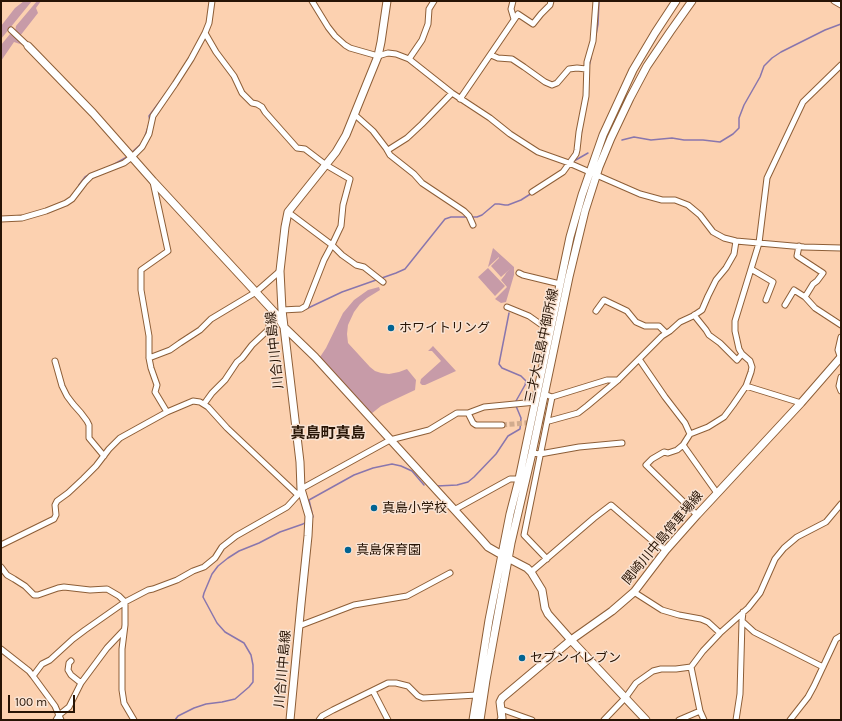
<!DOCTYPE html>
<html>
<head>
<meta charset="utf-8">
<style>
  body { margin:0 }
  #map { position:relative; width:842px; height:721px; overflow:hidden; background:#fcd1b0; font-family:Karla,sans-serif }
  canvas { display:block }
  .frame { position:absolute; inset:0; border:2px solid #271405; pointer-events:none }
  .scale { position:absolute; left:8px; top:695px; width:67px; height:18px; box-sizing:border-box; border:2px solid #271405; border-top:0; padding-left:5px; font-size:12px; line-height:14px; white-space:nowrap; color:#271405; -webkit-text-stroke:3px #f9e3d3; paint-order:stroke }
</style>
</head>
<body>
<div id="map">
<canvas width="842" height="721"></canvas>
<div class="frame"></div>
<div class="scale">100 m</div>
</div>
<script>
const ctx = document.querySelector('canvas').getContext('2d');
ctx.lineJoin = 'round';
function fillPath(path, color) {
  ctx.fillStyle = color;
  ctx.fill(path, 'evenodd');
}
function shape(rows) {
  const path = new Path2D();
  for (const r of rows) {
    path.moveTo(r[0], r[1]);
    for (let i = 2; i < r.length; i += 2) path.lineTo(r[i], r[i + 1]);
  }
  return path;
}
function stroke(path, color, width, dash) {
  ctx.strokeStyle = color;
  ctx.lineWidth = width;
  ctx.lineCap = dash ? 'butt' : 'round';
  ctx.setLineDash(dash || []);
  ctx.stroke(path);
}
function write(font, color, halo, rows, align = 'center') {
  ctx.font = font + ' Karla,"Noto Sans JP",sans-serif';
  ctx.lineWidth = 3;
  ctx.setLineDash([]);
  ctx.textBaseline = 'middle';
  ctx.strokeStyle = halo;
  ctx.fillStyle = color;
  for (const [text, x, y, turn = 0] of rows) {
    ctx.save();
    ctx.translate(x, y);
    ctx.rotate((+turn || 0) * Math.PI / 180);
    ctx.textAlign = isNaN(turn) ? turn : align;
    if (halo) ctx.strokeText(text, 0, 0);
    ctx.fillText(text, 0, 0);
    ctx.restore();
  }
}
const green = shape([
  [24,1,32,1,1,39,1,26,15,8],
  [37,1,41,1,36,8,38,13,20,36,15,32,16,26],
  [10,34,14,36,23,45,14,42,1,61,1,45],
  [493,248,514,267,514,275,506,302,501,303,495,299,507,287,501,280,505,275,506,273,510,269,501,277,491,266,499,258,499,257,488,267],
  [488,268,505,286,495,296,478,277],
  [379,287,380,290,367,298,360,304,354,312,348,325,347,334,348,343,370,367,375,371,381,373,389,374,399,372,407,369,416,380,415,390,381,406,371,414,320,357,326,348,343,313,354,300,368,290],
  [433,346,456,371,425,385,422,385,420,383,421,379,441,361,432,351,428,351]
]);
const stream = shape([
  [596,35,598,24,599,1],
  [589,66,591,58],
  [581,136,582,128],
  [144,139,150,121,149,116,166,93],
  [622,140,634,137,651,140,672,138,684,140,703,140,720,142,733,134,739,128,739,118,744,105,760,77,764,66,772,58,781,52,825,30,841,24],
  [131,153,141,144],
  [574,161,588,153],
  [111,166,118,162,127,157],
  [79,185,85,177,90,174],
  [472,217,477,217,482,215,495,204,499,204,505,205,508,205,521,200,532,193],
  [306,309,342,292,396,273,405,269,445,219,451,217,468,217],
  [509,313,499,364,502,368,521,376,526,381,525,385,516,401],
  [437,486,457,485,468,482,474,477,496,454,508,436,520,429,521,418,516,406],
  [313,517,309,500,354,475,373,468,392,464,401,466,412,471,424,485],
  [805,705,811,697],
  [175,720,178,716,194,708,206,704,222,702,235,699,249,687,253,682,253,665,251,655,244,643,225,632,217,623,203,597,204,593,212,574,218,566,228,558,239,551,259,543,280,532,303,524,306,522]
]);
const streetTunnel = shape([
  [502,425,549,421]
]);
const street = shape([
  [312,1,328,27,335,36,345,45,350,48,378,56,388,53,396,54,409,59,452,93,490,118,510,134,538,152,569,163,640,194,662,200,675,200,688,205,700,215,713,232,724,238,736,241,804,247,841,248],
  [513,1,511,9,514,19],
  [834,1,841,5],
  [11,30,28,46],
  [205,33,216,52,234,76,242,93,252,103,257,104,262,107,265,112,297,148,305,149,326,165,350,179,343,205,341,226,332,245,288,212],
  [491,55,498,58,512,59,524,67,545,82,552,85,557,83,569,69,577,68,586,69],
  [409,59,422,40,428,24,429,9,434,1],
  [460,99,518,14,533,24,541,14,550,5,551,1],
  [354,114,373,131,386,148,390,155,414,174,422,183,464,211,469,216,473,225],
  [388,150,407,138,422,124,452,93],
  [153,182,168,251,141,270,141,290,149,336,149,358,151,368,157,385,155,392,167,412],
  [532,192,563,172,576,154,577,150,579,132,586,96,587,62,593,41,596,1],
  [1,219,22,218,46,211,66,203,72,199,85,182,91,176,124,163,132,157,142,147,149,134,153,116,175,84,191,59,205,33,209,23,212,1],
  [799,246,797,256,823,273,817,281,813,284,805,297],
  [751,269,773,282,766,300],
  [519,273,523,275,560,284],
  [785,305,794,290,805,297,815,308,841,325],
  [507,307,529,316,546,328,551,329],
  [282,310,301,309,306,306,324,260,332,245,342,255,356,265,364,267,383,282],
  [596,311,604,300,627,311,636,322,645,326,659,326,666,333],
  [694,315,706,330,709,335,720,343,737,360,742,354],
  [149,358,170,350,180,343,200,330,211,319,256,292,280,271],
  [639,359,665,397,685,423,690,434],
  [841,359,838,350,841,337],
  [55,361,62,386,67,396,73,404,81,413,87,421,89,425,89,438,104,456],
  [841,377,839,386,841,391],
  [544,394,552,397,607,380,618,380],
  [801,403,746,386,751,372,752,367,750,361,742,354,739,349,735,331,735,321,759,243,767,178,803,102,841,65],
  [204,404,212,393,225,380,237,362,242,358,252,345,268,330,271,317,276,314],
  [468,413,473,423,476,425,502,425],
  [549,421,578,413,587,406,618,380,662,336,670,331,680,322,693,316,702,310,708,296,716,280,726,268,734,254,736,241],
  [683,445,717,493],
  [532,453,540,454,579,447,622,443],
  [454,510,510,479,519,479],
  [697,515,646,465,652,459,664,452,668,453,677,450,683,445,690,434,708,427,724,417,733,405,746,386],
  [1,545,54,519,56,515,55,505,57,501,68,493,83,479,96,466,109,449,120,438,167,412,193,401,200,402,208,407,227,428,298,495],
  [547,559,524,535,552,397],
  [1,567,7,575,14,579,25,586,34,595,38,595,58,588,64,587,90,590,107,589,119,596,125,602],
  [531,572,594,518,611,505,655,543,666,550],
  [634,592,637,594,662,610,679,615,701,619,708,622,720,633],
  [125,602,125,625,122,649,122,690,124,703,134,720],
  [742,621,754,632,823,667],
  [299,626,354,605,407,596,450,573],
  [1,649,29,671,33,676,55,706,61,720],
  [71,661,69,663,68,670,71,675,81,683],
  [33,676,42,664,50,660,73,639,85,630,125,602,148,590,153,589,177,580,193,571,204,567,215,558,222,547,236,536,287,507,298,495,301,489,390,440,429,430,457,413,468,413,484,407,536,402],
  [373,691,388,720],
  [501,709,532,720],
  [700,711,704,720],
  [56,720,59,715,69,707,81,683,107,648,124,630],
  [319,720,322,716,333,710,388,683,396,683,408,686,418,696,423,698,477,695],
  [604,720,626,697,636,683,653,671,661,669,676,669,691,667,703,651,720,633,748,608,760,593,775,559,784,548,797,537,826,522,841,504],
  [679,720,700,711,691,667],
  [736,720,740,694,742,621,743,612],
  [790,720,808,697,814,686,836,639,841,636]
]);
const secondary = shape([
  [28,46,93,113,153,181,276,314,284,327,315,357,481,539,488,547,502,555,527,568,531,572,542,590,545,608,548,614,571,640,646,720],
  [290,720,301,604,308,536,309,516,301,489,300,462,282,310,280,271,285,227,288,212,336,152,346,135,378,56,381,42,387,1],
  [473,720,489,620,510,514,519,479,570,237,582,195,603,135,633,70,655,33,676,1],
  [480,720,486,680,511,543,532,453,569,277,585,211,599,167,611,138,630,98,647,66,670,32,692,1],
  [501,720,502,718,500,702,502,698,571,640,612,611,634,592,666,550,697,515,801,403,841,357]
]);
const markers = [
  [391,328,4,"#016392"],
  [374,508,4,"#016392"],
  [348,550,4,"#016392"],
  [522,658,4,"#016392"]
];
const poiNames = [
  ["ホワイトリング",399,328],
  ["真島小学校",382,508],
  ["真島保育園",356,550],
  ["セブンイレブン",530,658]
];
const streetNames = [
  ["三才大豆島中御所線",542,346,-78],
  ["川合川中島線",275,350,-96],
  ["関崎川中島停車場線",663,538,-50],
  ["川合川中島線",283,669,-85]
];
const quarterNames = [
  ["真島町真島",328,434]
];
fillPath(green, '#c79ba8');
stroke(stream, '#8976ad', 1.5);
stroke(streetTunnel, '#d1ab8e', 5, [5, 2.5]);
stroke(street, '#8d5e37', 7);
stroke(secondary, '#8d5e37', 9);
stroke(street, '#fff', 5);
stroke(secondary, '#fff', 7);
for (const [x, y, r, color] of markers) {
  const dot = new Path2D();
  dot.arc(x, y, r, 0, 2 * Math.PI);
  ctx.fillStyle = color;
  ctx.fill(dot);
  stroke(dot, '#f9e3d3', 1.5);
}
write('13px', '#271405', '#f9e3d3', poiNames, 'left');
write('13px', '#271405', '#f9e3d3', streetNames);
write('bold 15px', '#271405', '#f9e3d3', quarterNames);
</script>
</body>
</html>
